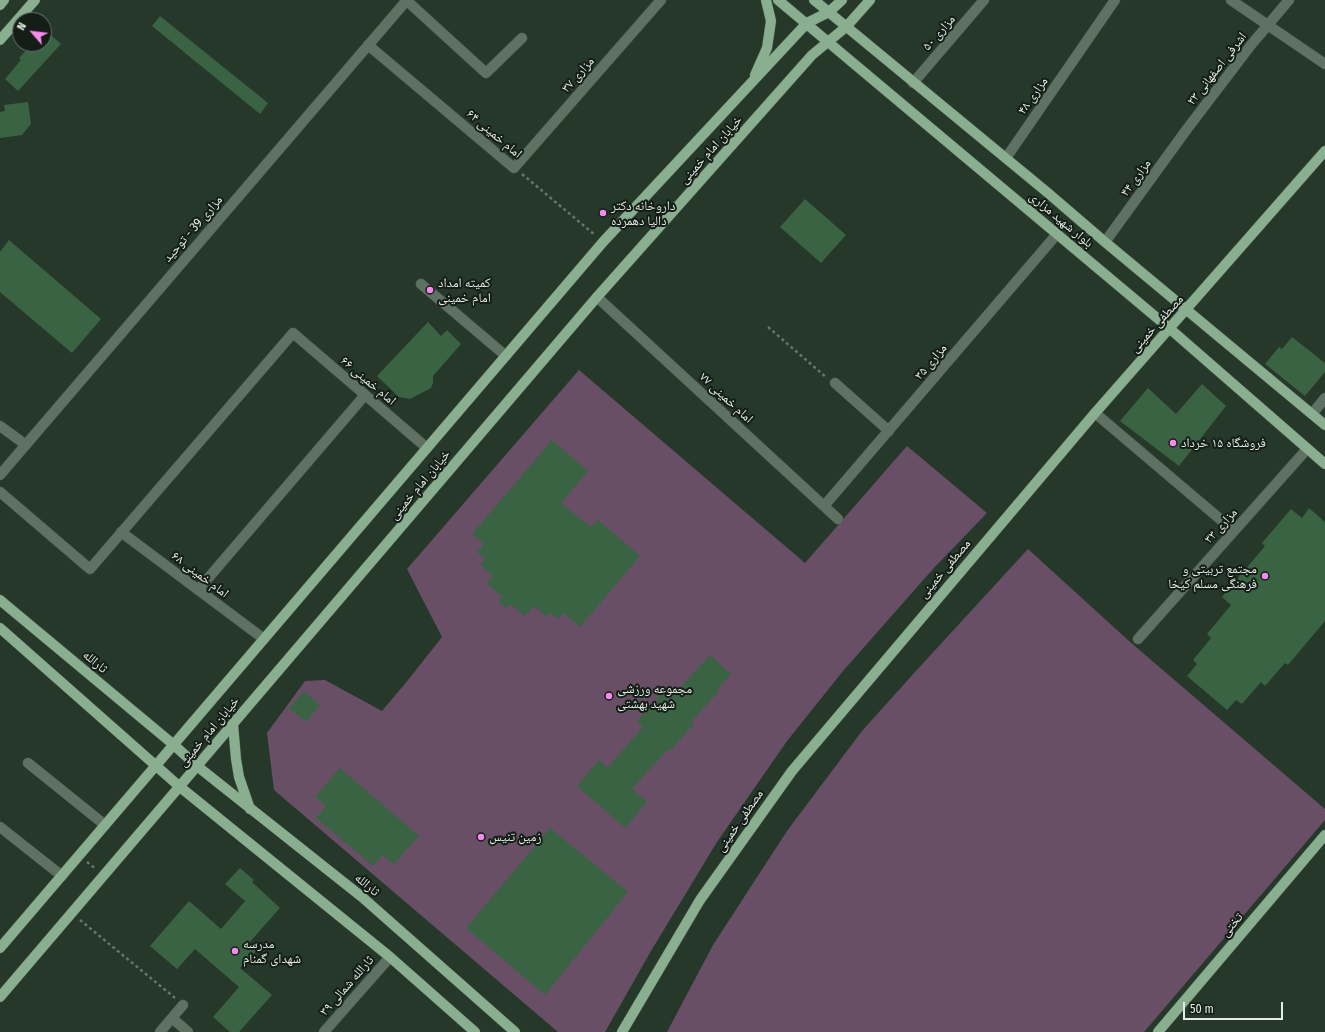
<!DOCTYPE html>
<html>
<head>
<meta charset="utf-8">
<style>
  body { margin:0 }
  #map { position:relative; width:1325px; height:1032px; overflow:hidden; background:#253829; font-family:"Fira Sans Condensed",sans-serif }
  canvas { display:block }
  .north { position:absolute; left:12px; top:12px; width:40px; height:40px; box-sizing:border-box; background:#141d16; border:1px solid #667169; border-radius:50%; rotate:298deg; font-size:11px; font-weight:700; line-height:16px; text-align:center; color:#e2eee5 }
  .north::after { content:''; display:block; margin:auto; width:14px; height:18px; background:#f689ed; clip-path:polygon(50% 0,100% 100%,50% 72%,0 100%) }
  .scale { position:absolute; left:1183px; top:1002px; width:100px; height:18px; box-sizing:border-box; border:2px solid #e2eee5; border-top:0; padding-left:5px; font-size:12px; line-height:14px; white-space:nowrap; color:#e2eee5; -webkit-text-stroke:3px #141d16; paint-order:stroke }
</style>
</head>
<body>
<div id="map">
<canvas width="1325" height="1032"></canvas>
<div class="north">N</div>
<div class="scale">50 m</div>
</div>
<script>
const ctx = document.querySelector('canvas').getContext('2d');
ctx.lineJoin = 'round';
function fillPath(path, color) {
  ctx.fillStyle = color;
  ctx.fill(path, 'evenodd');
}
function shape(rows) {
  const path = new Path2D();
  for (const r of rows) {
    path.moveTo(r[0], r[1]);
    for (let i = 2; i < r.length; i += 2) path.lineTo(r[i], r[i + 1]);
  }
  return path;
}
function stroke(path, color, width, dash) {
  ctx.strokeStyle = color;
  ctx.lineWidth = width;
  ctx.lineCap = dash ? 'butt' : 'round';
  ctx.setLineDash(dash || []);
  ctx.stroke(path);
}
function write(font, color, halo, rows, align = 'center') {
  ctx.font = font + ' "Fira Sans Condensed","Noto Naskh Arabic",sans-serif';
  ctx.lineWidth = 4;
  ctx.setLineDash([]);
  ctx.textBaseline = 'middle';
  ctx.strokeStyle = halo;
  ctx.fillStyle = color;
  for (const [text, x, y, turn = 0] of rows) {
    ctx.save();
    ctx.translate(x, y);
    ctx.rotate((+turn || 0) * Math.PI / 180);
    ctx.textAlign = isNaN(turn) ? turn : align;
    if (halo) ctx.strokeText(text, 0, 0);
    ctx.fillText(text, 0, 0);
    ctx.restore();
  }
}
const green = shape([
  [579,370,805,563,907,446,987,513,933,569,843,671,787,741,717,842,651,951,605,1032,558,1032,274,790,267,733,305,681,325,680,382,711,408,680,442,637,407,569],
  [1028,549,1129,641,1325,809,1325,820,1144,1032,667,1032,713,945,787,831,862,731,915,672]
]);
const building = shape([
  [160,16,268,103,260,114,152,26],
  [44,29,61,44,18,91,5,79,21,60,19,58,32,44,44,44],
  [28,102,31,124,22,135,0,138,0,112,5,111,4,105],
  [805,199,846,235,821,263,780,227],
  [9,240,101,319,72,353,0,292,0,252],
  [428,322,441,336,447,330,461,344,433,376,433,383,431,388,410,399,399,397,377,376],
  [1292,337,1325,363,1325,372,1305,396,1265,364,1279,347,1282,349],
  [1202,384,1226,406,1179,466,1120,421,1148,388,1176,414],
  [552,440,588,471,561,503,591,527,598,520,640,556,580,627,563,613,558,619,550,613,547,617,534,606,525,616,510,604,506,608,498,601,502,597,486,583,493,576,480,565,485,559,477,552,484,544,472,534],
  [1309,508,1325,522,1325,621,1288,665,1285,663,1265,686,1261,682,1242,704,1236,700,1227,710,1187,676,1197,664,1193,660,1211,638,1207,634,1231,605,1222,597,1265,546,1262,543,1291,509,1302,518],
  [710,655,731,674,717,689,719,691,692,721,694,724,670,751,668,749,632,789,647,802,625,828,577,786,599,760,607,768,643,727,637,721,661,694,669,700],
  [304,691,320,705,306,722,289,708],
  [340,768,419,836,394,864,383,855,373,866,316,818,326,806,315,797],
  [550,828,628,892,545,995,466,928],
  [240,868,254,880,252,882,280,908,248,944,256,951,240,968,272,995,239,1032,230,1032,213,1017,239,987,195,949,177,969,150,946,189,901,221,929,245,901,225,884]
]);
const path = shape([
  [522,174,595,235],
  [768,327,827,378],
  [87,862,96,869],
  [80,920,175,998]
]);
const minor = shape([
  [406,0,486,73,522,38],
  [1231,0,1325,64],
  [368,45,514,168,661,0],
  [913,83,984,0],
  [1006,158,1115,0],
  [1105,242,1187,129,1251,45,1289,0],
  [421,284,506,356],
  [597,297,838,519],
  [835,383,889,431],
  [1095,413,1234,531],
  [1312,414,1325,398],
  [0,426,26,445],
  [0,475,407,0],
  [0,492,90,569,293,333,427,448],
  [824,506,1057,234],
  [121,532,264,639],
  [198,590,365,395],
  [1138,639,1307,449],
  [28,763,105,825],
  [0,827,62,876],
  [172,1018,188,1032],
  [160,1032,183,1005],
  [324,1032,390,957]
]);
const major = shape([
  [778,0,1169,328,1325,464],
  [814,0,1048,193,1105,242,1325,425],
  [0,5,4,0],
  [0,40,35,0],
  [755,75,767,48,771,21,766,0],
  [0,600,174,745,197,766,362,897,515,1032],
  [0,628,180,787,390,957,475,1032],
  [233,724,236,759,239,777,250,809],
  [0,948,603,242,807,23,829,12,842,0],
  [0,997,597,297,812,55,846,27,870,0],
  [622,1032,700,900,792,771,1095,413,1325,151],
  [1158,1032,1325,835]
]);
const markers = [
  [603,213,4,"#f689ed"],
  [430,290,4,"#f689ed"],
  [1173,443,4,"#f689ed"],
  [1265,576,4,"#f689ed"],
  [609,696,4,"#f689ed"],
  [481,837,4,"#f689ed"],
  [235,951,4,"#f689ed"]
];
const streetNames = [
  ["مزاری ۵۰",939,33,-49],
  ["اشرفی اصفهانی ۲۳",1217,69,-52],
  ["مزاری ۳۷",578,75,-49],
  ["مزاری ۴۸",1033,96,-55],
  ["امام خمینی ۶۴",494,134,40],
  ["خیابان امام خمینی",711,150,-48],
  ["مزاری ۴۴",1136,178,-54],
  ["بلوار شهید مزاری",1061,220,40],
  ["مزاری 39 - توحید",193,229,-49],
  ["مصطفی خمینی",1157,324,-48],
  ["مزاری ۳۵",931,362,-50],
  ["امام خمینی ۶۶",368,381,40],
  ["امام خمینی ۷۷",726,398,43],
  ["خیابان امام خمینی",420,485,-50],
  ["مزاری ۳۳",1221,526,-48],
  ["مصطفی خمینی",945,569,-50],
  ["امام خمینی ۶۸",200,575,37],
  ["ثارالله",95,662,40],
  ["خیابان امام خمینی",209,732,-50],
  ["مصطفی خمینی",740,821,-55],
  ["ثارالله",367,885,40],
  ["تختی",1232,925,-50],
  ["ثارالله شمالی ۳۹",347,986,-49]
];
const poiNames = [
  ["داروخانه دکتر",611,206],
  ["دالیا دهمرده",611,221],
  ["کمیته امداد",438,283],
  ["امام خمینی",438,298],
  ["فروشگاه ۱۵ خرداد",1181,443],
  ["مجتمع تربیتی و",1257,569,"right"],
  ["فرهنگی مسلم کیخا",1257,584,"right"],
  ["مجموعه ورزشی",617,689],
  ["شهید بهشتی",617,704],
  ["زمین تنیس",489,837],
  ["مدرسه",243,944],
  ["شهدای گمنام",243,959]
];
fillPath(green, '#694f66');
fillPath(building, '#3a6344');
stroke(minor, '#435547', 11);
stroke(major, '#435547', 11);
stroke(path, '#66776a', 2.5, [3, 3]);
stroke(minor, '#5f7162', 10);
stroke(major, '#89ae90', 10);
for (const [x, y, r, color] of markers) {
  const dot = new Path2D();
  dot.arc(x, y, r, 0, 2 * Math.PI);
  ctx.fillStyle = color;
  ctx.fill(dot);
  stroke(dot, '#141d16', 1.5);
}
write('13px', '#e2eee5', '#141d16', streetNames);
write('13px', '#e2eee5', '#141d16', poiNames, 'left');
</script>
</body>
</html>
